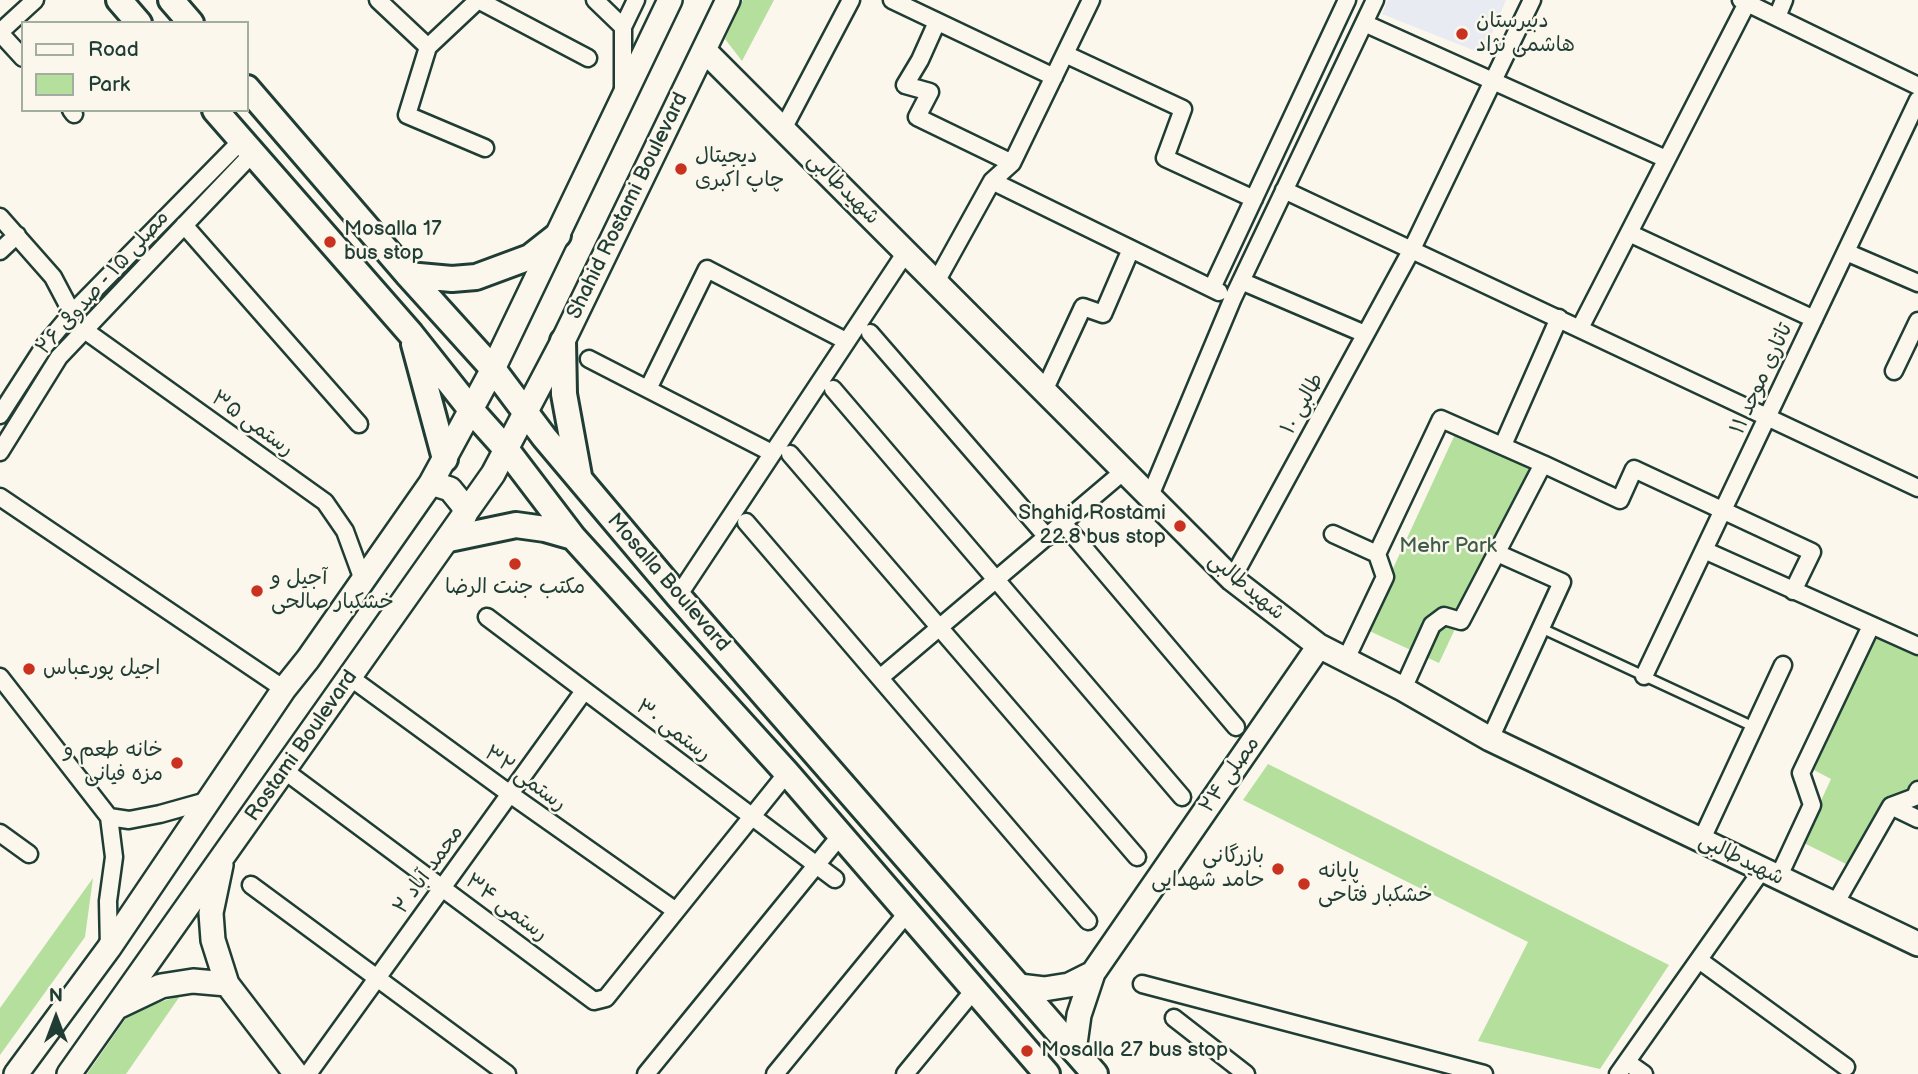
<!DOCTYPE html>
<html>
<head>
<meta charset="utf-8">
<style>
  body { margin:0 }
  #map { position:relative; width:1918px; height:1074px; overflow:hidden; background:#fbf7ec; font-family:"Balsamiq Sans",sans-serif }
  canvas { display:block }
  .legend { position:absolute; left:21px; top:21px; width:228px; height:91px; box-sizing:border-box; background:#fbf7ec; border:2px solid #a3ada2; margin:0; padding:9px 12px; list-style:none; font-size:21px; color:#1f3d34 }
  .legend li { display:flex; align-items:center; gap:14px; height:35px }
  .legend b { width:35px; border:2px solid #a3ada2 }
  .north { position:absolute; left:21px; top:983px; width:70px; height:70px; -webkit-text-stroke:5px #fbf7ec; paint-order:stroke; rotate:0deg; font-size:19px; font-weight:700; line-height:28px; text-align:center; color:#1f3d34 }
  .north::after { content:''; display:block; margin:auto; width:24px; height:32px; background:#1f3d34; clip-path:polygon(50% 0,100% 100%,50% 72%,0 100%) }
</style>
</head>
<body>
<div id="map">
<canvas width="1918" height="1074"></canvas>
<ul class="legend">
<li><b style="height:9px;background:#fbf7ec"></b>Road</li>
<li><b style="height:19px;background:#b4df9d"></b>Park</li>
</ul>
<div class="north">N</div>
</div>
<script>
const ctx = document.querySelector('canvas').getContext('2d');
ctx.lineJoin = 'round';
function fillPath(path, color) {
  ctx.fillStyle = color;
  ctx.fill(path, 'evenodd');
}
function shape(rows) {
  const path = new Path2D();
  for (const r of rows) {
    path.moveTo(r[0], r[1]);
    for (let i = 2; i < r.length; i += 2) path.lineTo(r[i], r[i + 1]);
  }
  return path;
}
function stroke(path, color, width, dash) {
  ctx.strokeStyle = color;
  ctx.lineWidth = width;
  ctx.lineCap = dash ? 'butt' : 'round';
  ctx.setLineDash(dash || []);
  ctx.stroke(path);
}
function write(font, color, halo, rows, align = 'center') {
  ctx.font = font + ' "Balsamiq Sans","Playpen Sans Arabic",sans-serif';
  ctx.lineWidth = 5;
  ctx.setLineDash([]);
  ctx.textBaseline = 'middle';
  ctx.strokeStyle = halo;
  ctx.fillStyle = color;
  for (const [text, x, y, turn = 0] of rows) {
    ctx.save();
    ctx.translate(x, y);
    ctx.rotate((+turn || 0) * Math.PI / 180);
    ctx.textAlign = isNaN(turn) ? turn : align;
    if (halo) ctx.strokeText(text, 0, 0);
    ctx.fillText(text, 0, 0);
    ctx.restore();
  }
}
const built = shape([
  [1388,0,1506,0,1483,54,1382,14]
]);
const green = shape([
  [743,0,774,0,742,61,725,39],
  [1457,430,1532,465,1439,663,1365,629],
  [1879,629,1918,648,1918,782,1913,792,1852,867,1802,842,1831,779,1814,770],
  [1268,764,1669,965,1600,1069,1478,1041,1528,942,1243,800],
  [93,878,85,937,0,1055,0,1008],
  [180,996,126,1074,87,1074,131,1011]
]);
const lane = shape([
  [1541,628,1754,727]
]);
const street = shape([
  [378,0,428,47],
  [595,0,623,27],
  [892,0,1054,77],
  [1741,0,1918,86],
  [1777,17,1784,0],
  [937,22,920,60,905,85,930,92,917,117,1012,163],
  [1364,23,1666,159],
  [0,32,35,0],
  [0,33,23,58],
  [1065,54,1183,109,1165,158,1254,199],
  [623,93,623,27,636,0],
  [71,110,74,114],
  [783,129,851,0],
  [485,148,407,115,428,47,478,0,588,58],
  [992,181,1219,292],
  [1284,190,1918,488],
  [0,217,53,277,72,313],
  [184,225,359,424],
  [1629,233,1814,319],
  [0,251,17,235],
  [1846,252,1918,283],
  [1241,281,1365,334],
  [936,282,992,181,1012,163,1091,0],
  [1212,288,1347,0],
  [1580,328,1747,3],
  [83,329,325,502,345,531,363,580],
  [870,333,1047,537],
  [589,359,772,453],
  [1894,371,1918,321],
  [648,389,707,269,846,341],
  [833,389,1182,797],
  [1044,391,1083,307,1103,314,1131,249],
  [0,415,45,345,72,313,241,141],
  [1503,445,1559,318],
  [0,452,59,357,252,154],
  [790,454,1137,857],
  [1543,464,1620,500,1634,469,1812,552,1793,591],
  [1150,496,1233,298,1375,0],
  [0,497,284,689],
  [746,522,1088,921],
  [1063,523,1236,727],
  [1333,534,1377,554],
  [1704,550,1918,646],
  [1232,579,1412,249,1532,0],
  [678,596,906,252],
  [487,617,835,879],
  [1346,659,1385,577,1377,554,1441,419,1543,464,1461,621,1444,616,1432,625,1403,689],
  [1644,676,1918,100],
  [0,677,109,817],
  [881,677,1124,471],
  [351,678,510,794,676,911],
  [1490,739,1562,582,1497,553],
  [285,771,594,1001,606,998,787,773],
  [1891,806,1918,819],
  [0,833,29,854],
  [1701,841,1783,665],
  [1778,878,1812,805,1801,773,1871,626],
  [251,885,507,1074],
  [1835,904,1891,806,1915,797,1918,790],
  [109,948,108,901,114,857,109,817,129,820,160,814,210,800],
  [1699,960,1846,1067],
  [1142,984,1484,1074],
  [1174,1018,1246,1074],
  [1627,1062,1644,1074],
  [308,1074,584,691],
  [646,1074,840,836],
  [775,1074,907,913],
  [905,1074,974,990],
  [1618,1074,1762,870]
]);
const secondary = shape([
  [704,50,1232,579,1319,646,1403,689,1490,739,1918,944],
  [431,483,450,489,463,505,465,515],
  [221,865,211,913,213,940,227,984,296,1074],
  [1019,986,1044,989,1069,985,1093,973],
  [117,1007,161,986,193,981,227,984],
  [1074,1051,1079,1015,1093,973,1319,646],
  [16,1074,109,948,284,689,308,659,431,483,493,369,670,0],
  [69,1074,493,474,563,341,728,0]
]);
const primary = shape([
  [119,0,139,23],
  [171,0,191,23],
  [247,88,408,275,493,369,544,437,678,596,1095,1074],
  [215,110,411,334,472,411,506,449,573,537,787,773,1047,1074],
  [408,275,452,279,476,277,530,257,558,235],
  [563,341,564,394,579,476],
  [414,344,445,459],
  [449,539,516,525,545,529,573,537]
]);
const markers = [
  [1462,34,7,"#c8321e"],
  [681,169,7,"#c8321e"],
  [330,242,7,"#c8321e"],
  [1180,526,7,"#c8321e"],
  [515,564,7,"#c8321e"],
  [257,591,7,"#c8321e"],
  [29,669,7,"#c8321e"],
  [177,763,7,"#c8321e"],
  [1278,869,7,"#c8321e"],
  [1304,884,7,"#c8321e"],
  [1027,1051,7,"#c8321e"]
];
const poiNames = [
  ["دبیرستان",1476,22],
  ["هاشمی نژاد",1476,46],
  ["دیجیتال",695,157],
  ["چاپ اکبری",695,181],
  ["Mosalla 17",344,230],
  ["bus stop",344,254],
  ["Shahid Rostami",1166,514,"right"],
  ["22.8 bus stop",1166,538,"right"],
  ["آجیل و",271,579],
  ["خشکبار صالحی",271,603],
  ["مكتب جنت الرضا",515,588,"center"],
  ["اجیل پورعباس",43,669],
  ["خانه طعم و",163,751,"right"],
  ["مزه فیانی",163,775,"right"],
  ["بازرگانی",1264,857,"right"],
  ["حامد شهدایی",1264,881,"right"],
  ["پایانه",1318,872],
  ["خشکبار فتاحی",1318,896],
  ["Mosalla 27 bus stop",1041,1051]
];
const streetNames = [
  ["شهیدطالبی",843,189,45],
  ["Shahid Rostami Boulevard",628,206,-64],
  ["مصلی ۱۵ - صدوقی ۲۶",103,283,-48],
  ["تاتاری موحد ۱۱",1762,379,-65],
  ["طالبی ۱۰",1303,404,-61],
  ["رستمی ۳۵",252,424,36],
  ["Mosalla Boulevard",668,583,49],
  ["شهیدطالبی",1246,587,40],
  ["رستمی ۳۰",673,731,37],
  ["Rostami Boulevard",302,746,-55],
  ["مصلی ۲۴",1230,775,-55],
  ["رستمی ۳۲",525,779,36],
  ["شهیدطالبی",1741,860,26],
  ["محمد آباد ۲",429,870,-54],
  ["رستمی ۳۴",506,908,37]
];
const parkNames = [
  ["Mehr Park",1448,547]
];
fillPath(built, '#e9ebf2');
fillPath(green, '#b4df9d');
stroke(lane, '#1f3d34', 13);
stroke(street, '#1f3d34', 21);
stroke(secondary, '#1f3d34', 28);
stroke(primary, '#1f3d34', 30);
stroke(lane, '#fbf7ec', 8);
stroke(street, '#fbf7ec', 16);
stroke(secondary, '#fbf7ec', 23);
stroke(primary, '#fbf7ec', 24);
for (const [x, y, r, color] of markers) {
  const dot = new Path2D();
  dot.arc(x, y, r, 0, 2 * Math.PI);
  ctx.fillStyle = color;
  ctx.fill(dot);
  stroke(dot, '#fbf7ec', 2.5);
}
write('21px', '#1f3d34', '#fbf7ec', poiNames, 'left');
write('21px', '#1f3d34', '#fbf7ec', streetNames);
write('21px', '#3d5d49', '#fbf7ec', parkNames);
</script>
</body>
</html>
